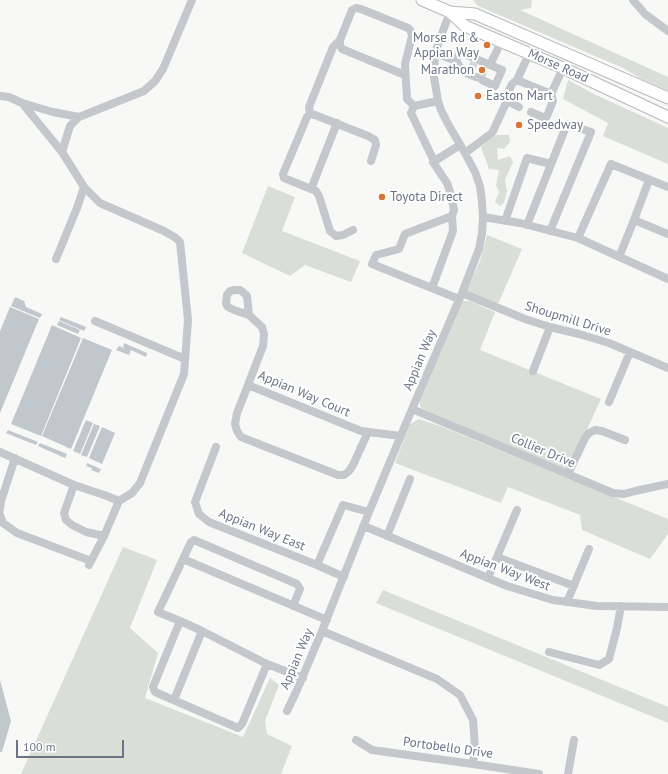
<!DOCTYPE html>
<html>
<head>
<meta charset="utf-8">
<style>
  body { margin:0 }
  #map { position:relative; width:668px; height:774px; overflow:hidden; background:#f8f8f6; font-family:"PT Sans",sans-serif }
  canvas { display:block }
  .scale { position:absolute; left:16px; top:740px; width:108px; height:18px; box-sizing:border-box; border:2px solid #697485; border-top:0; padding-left:5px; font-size:12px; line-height:14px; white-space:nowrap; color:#697485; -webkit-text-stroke:3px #fff; paint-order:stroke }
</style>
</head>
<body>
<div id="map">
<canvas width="668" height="774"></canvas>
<div class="scale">100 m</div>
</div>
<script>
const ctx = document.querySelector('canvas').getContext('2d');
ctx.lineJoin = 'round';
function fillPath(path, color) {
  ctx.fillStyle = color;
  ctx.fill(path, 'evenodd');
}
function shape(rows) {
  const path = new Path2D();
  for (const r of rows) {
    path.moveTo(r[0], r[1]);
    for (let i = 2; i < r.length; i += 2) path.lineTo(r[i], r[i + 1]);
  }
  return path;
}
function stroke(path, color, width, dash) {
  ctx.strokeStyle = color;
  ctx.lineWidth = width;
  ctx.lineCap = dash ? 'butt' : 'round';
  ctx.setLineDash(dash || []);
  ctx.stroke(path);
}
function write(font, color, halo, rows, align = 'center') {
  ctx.font = font + ' "PT Sans",sans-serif';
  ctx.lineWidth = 4;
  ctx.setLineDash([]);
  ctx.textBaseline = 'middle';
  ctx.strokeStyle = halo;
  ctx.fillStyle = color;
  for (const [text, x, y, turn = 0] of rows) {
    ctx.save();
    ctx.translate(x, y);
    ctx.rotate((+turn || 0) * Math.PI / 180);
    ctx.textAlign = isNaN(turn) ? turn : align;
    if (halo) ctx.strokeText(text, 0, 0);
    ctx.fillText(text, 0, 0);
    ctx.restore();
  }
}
const green = shape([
  [473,0,532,0,531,8,520,10,668,77,668,91,643,80,623,68,478,6],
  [568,80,594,94,668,128,668,164,603,136,608,123,563,99],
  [497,135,509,135,510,142,504,149,497,148,498,160,510,156,513,162,505,180,507,191,504,203,500,206,495,202,499,192,496,185,499,170,489,169,481,147,488,141],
  [268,186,295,197,282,231,360,261,351,282,305,265,290,276,242,253],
  [487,235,522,249,498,304,471,294,467,290,480,261],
  [462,301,470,301,495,312,480,350,601,399,568,471,423,409,420,406,420,400],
  [419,419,440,426,668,519,668,534,650,559,582,530,580,515,508,487,501,503,395,463,410,424],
  [123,547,157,560,130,628,158,653,145,698,243,737,270,678,279,685,265,721,267,734,292,746,281,774,21,774],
  [383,590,668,707,668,723,376,603]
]);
const water = shape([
  [15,297,24,301,26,307,42,314,40,318,11,306],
  [10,307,39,319,0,413,0,331],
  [61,317,86,327,84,331,59,320],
  [59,321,80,330,78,334,57,325],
  [52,325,81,338,41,436,11,424],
  [83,338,112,350,71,449,42,436],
  [124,343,147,353,146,357,131,350,129,355,116,350,119,346,126,349,123,347],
  [86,420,93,423,80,454,73,451],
  [94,424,100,426,87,457,81,455],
  [102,427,115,433,102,464,89,458],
  [8,430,38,442,36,445,6,433],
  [40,443,67,454,65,458,38,446],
  [87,463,101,469,99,473,91,470,92,468,86,466],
  [0,680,11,721,2,752,0,752]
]);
const minorTunnel = shape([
  [471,69,474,63],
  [480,79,485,68]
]);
const minor = shape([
  [633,0,645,14,668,31],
  [435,53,456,61,460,52,490,65,501,42],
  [456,61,464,72,476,77],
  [405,75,342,49,340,45,340,40,352,10,356,8,361,9,408,28,411,31,412,36,405,64,407,99,414,106],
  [482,80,495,86,502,70,490,65],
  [517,80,551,94],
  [0,96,9,97,22,103,62,152,84,187,100,203,164,231,176,238,180,242,188,320,184,374,140,483,132,493,119,501,104,536,89,565],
  [507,101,519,107],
  [22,103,53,112,79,117],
  [531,112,545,118,547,116,553,101,551,94,563,68],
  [310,114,309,107,333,47,340,40],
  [62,152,70,126,79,117,144,91,155,81,163,69,192,0],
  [465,153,492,133,507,101,507,95,512,84,517,80,529,54],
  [434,161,411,113,414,106,438,101],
  [649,180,634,220,668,234],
  [311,189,337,123],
  [483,217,520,223,578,238,668,279],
  [505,221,527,158,551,164],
  [527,225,567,124,591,132,550,231],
  [353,230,343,235,336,236,330,231,319,196,316,191,284,178,283,174,307,117,310,114,315,115,368,136,375,140,376,145,371,161],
  [578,238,611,164,668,187],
  [619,257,634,220],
  [56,259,77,208,84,187],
  [432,288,453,231,452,216],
  [462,293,525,319,550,327,579,334,609,343,668,368],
  [459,299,372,264,376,255,399,249,405,234,452,216,454,210,451,195,447,183,433,162,460,145],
  [249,315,247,296,244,293,240,290,235,290,230,291,227,295,226,304,228,307,234,310,249,315,262,327,264,334,263,346,248,385,361,431,401,436],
  [95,321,185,359],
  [533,371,550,327],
  [248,385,237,413,235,424,237,431,241,437,338,475,344,475,349,471,353,465,368,432],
  [609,402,630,352],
  [412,409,613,493,624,494,635,491,668,484],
  [216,447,195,502,199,514,209,522,317,565,344,577],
  [0,452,74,485,107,496,119,501],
  [568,474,585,438,589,433,595,430,602,431,625,440],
  [74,485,64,513,66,520,72,525,86,532,104,536],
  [0,509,1,501,15,458],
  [0,515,3,523,17,533,91,561],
  [364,526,507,586,553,600,597,606,668,607],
  [387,536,410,479],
  [497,557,574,586],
  [183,559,191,542,194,540,297,584,300,589,293,606],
  [317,565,343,505,369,512],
  [488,578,517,510],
  [567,602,589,549],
  [180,621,158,612,183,559,327,620],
  [322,631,437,679,460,695,473,720,475,748,473,764],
  [549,652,599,665,609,659,617,628,621,606],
  [267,664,242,724,238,728,155,692,153,687,180,621,202,631,267,664,303,678],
  [174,700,202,631],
  [287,711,297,690,322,631,369,512,412,409,462,293,479,249,482,233,483,217,482,202,480,186,475,172,465,153,448,124,441,110,438,101,434,77,435,53,444,28,450,12],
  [356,740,372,750,473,764,539,774],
  [568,774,574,740]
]);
const major = shape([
  [422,0,450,12,465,26,563,68,668,117],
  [450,12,475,14,668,98]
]);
const markers = [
  [487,45,4,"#d77537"],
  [482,70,4,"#d77537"],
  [478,96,4,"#d77537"],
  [519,125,4,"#d77537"],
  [382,197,4,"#d77537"]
];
const poiNames = [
  ["Morse Rd &",479,38,"right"],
  ["Appian Way",479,53,"right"],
  ["Marathon",474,70,"right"],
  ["Easton Mart",486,96],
  ["Speedway",527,125],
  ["Toyota Direct",390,197]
];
const streetNames = [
  ["Morse Road",558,66,24],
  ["Shoupmill Drive",568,319,17],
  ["Appian Way",420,360,-67],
  ["Appian Way Court",304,394,23],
  ["Collier Drive",543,451,23],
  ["Appian Way East",262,530,22],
  ["Appian Way West",505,570,21],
  ["Appian Way",297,659,-67],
  ["Portobello Drive",448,748,8]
];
fillPath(green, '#d9dfd7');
fillPath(water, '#c0c7cd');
stroke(minorTunnel, '#d4d7da', 8, [8, 4]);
stroke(major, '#b7babf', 13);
stroke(minor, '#c4c7cb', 8);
stroke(major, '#fff', 11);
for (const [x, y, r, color] of markers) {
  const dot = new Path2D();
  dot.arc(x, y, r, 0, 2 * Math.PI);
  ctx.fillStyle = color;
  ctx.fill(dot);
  stroke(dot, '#fff', 1.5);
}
write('13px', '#697485', '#fff', poiNames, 'left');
write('13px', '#697485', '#fff', streetNames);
</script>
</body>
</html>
